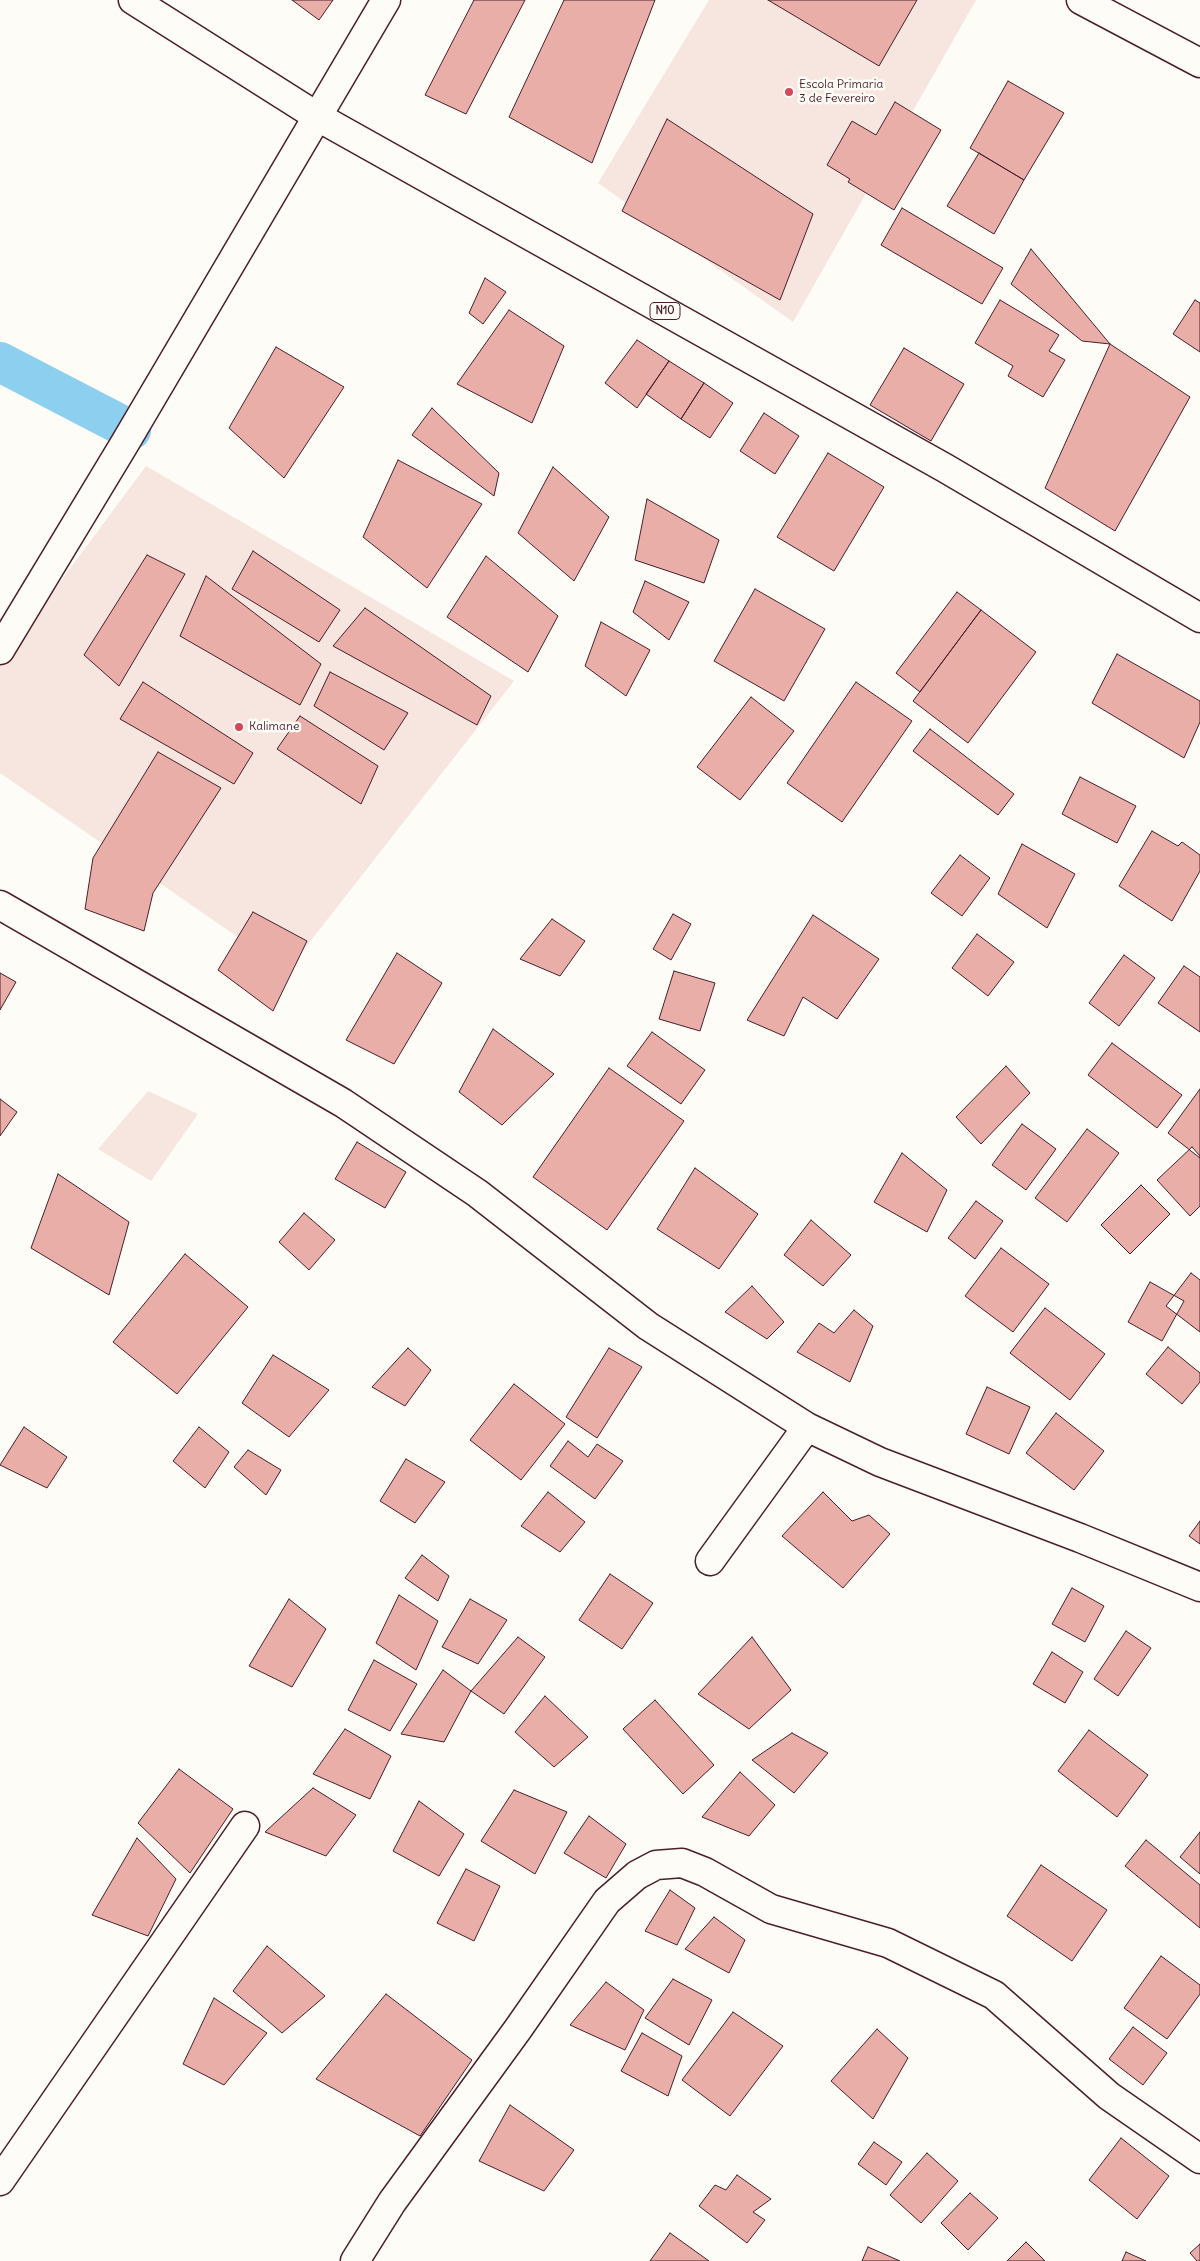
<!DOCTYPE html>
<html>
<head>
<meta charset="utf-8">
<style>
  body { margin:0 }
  canvas { display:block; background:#fdfcf7 }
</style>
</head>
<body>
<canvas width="1200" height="2261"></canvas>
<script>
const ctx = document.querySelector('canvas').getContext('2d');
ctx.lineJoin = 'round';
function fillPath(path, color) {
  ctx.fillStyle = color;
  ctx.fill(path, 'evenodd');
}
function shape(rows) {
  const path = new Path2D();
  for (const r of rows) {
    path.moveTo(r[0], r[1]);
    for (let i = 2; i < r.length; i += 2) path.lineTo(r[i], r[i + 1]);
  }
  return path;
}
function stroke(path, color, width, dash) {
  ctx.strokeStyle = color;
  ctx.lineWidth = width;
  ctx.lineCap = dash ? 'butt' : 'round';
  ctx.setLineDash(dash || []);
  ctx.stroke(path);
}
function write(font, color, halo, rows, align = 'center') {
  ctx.font = font + ' Delius,sans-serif';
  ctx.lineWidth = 5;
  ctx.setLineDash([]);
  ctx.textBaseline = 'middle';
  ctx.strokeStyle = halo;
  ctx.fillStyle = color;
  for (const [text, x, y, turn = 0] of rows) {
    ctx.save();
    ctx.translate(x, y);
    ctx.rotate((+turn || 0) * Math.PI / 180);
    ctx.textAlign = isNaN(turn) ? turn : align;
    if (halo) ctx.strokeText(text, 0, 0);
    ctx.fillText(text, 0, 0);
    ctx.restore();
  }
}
const built = shape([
  [709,0,976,0,793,322,598,183],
  [146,466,514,681,287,971,0,773,0,663],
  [148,1091,198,1114,151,1181,98,1149]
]);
const canal = shape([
  [0,362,131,430]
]);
const building = shape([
  [292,0,333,0,319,20,292,0],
  [474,0,525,0,466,114,425,95,474,0],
  [564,0,655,0,592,163,509,117,564,0],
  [768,0,917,0,879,66,768,0],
  [1008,81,1064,113,1024,180,970,148,1008,81],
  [895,102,941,130,894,210,848,182,850,179,827,165,852,121,876,135,895,102],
  [667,119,813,214,780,300,622,211,667,119],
  [979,153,1024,180,994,234,947,206,979,153],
  [902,208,1003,268,982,304,881,245,902,208],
  [1031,249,1110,344,1082,341,1011,284,1031,249],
  [485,278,506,292,483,324,469,313,485,278],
  [1000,300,1059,335,1049,351,1065,360,1043,397,1008,376,1013,366,975,343,1000,300],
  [1195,300,1200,303,1200,352,1173,334,1195,300],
  [509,310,564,346,532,423,457,384,509,310],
  [637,340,669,361,637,408,605,383,637,340],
  [1110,344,1190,397,1115,531,1045,488,1110,344],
  [276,347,344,387,284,478,229,428,276,347],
  [904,348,964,384,931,441,870,405,904,348],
  [669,361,704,383,681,419,646,394,669,361],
  [704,383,733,403,710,438,681,419,704,383],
  [432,408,499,473,494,496,412,435,432,408],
  [764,413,799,436,775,474,740,451,764,413],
  [828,453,884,487,834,571,777,537,828,453],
  [398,460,482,504,427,588,363,537,398,460],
  [553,467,609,517,574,581,518,533,553,467],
  [647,499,719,540,704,583,635,560,647,499],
  [253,551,340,610,319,642,232,589,253,551],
  [147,555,185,574,119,686,84,655,147,555],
  [486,556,558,616,528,672,447,617,486,556],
  [206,576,321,664,300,705,180,636,206,576],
  [645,581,689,602,669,640,633,612,645,581],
  [755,589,825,629,784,701,714,661,755,589],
  [957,592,981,610,920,692,896,673,957,592],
  [365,608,491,696,477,725,333,646,365,608],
  [981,610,1036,652,968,743,913,701,981,610],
  [601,622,650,650,626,696,585,666,601,622],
  [1117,654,1200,701,1200,722,1184,758,1092,703,1117,654],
  [330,672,408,713,384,750,314,706,330,672],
  [143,682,253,753,234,784,120,719,143,682],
  [856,682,912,721,842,822,787,783,856,682],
  [751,697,794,731,740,800,697,767,751,697],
  [300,716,378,766,361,804,277,749,300,716],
  [930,729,1014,794,998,815,913,751,930,729],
  [158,752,221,788,153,893,144,931,85,909,93,858,158,752],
  [1080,777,1136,806,1117,843,1062,814,1080,777],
  [1152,831,1178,846,1182,842,1200,855,1200,871,1172,921,1119,886,1152,831],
  [1022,844,1075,874,1047,928,998,894,1022,844],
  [960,855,990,878,962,916,931,893,960,855],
  [253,912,307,941,273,1011,218,970,253,912],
  [673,914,691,924,671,960,653,949,673,914],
  [813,915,879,959,837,1019,803,997,784,1036,747,1020,813,915],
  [552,919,585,941,560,976,520,959,552,919],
  [977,934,1014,962,988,996,952,968,977,934],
  [397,953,442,983,394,1064,346,1040,397,953],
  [1124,955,1155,978,1119,1026,1089,1003,1124,955],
  [1184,966,1200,977,1200,1032,1158,1003,1184,966],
  [674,971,715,983,700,1031,659,1019,674,971],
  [0,973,16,982,0,1010,0,973],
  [493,1029,554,1074,502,1125,459,1092,493,1029],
  [652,1032,705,1070,681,1104,627,1066,652,1032],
  [1112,1043,1182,1095,1157,1128,1088,1075,1112,1043],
  [1006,1066,1030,1093,981,1144,956,1117,1006,1066],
  [609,1068,684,1121,607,1230,533,1177,609,1068],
  [1200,1089,1200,1158,1168,1133,1200,1089],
  [0,1099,17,1112,0,1136,0,1099],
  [1022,1124,1056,1149,1026,1190,992,1165,1022,1124],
  [1087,1129,1119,1153,1067,1222,1035,1198,1087,1129],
  [357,1142,406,1172,385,1208,335,1179,357,1142],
  [1192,1147,1200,1156,1200,1206,1190,1216,1157,1180,1192,1147],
  [902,1153,947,1190,927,1232,874,1202,902,1153],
  [695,1168,758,1214,719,1269,657,1229,695,1168],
  [58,1174,129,1222,109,1295,31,1248,58,1174],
  [1141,1185,1170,1214,1130,1254,1101,1225,1141,1185],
  [976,1201,1003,1221,975,1259,948,1238,976,1201],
  [304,1213,335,1240,309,1270,279,1242,304,1213],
  [811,1220,851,1255,823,1286,784,1255,811,1220],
  [1001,1248,1049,1284,1013,1332,965,1296,1001,1248],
  [185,1254,248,1307,177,1394,113,1342,185,1254],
  [1191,1273,1200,1280,1200,1332,1166,1306,1191,1273],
  [1150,1282,1184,1301,1162,1341,1128,1322,1150,1282],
  [752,1286,784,1322,767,1339,725,1312,752,1286],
  [1045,1308,1105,1354,1070,1400,1010,1353,1045,1308],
  [854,1310,873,1326,850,1382,797,1352,819,1323,834,1333,854,1310],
  [1168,1347,1200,1373,1200,1382,1182,1404,1146,1374,1168,1347],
  [408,1348,431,1370,405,1406,372,1387,408,1348],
  [609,1348,642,1367,597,1438,566,1417,609,1348],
  [273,1355,329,1390,289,1437,242,1403,273,1355],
  [514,1384,565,1424,521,1480,470,1440,514,1384],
  [987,1387,1030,1407,1009,1454,966,1434,987,1387],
  [1056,1413,1104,1451,1074,1490,1026,1453,1056,1413],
  [24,1427,67,1457,47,1488,0,1465,24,1427],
  [199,1427,229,1452,205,1488,173,1461,199,1427],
  [568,1441,588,1457,597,1444,623,1461,595,1499,550,1466,568,1441],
  [248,1450,281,1470,266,1495,234,1467,248,1450],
  [406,1459,445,1482,415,1523,380,1501,406,1459],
  [548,1492,585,1522,560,1552,521,1526,548,1492],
  [823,1492,852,1521,869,1515,890,1534,843,1588,782,1536,823,1492],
  [1200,1521,1200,1544,1189,1536,1200,1521],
  [422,1555,449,1576,438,1601,405,1578,422,1555],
  [610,1574,653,1603,622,1649,579,1620,610,1574],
  [1072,1588,1104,1606,1085,1642,1052,1624,1072,1588],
  [399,1595,438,1621,416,1670,376,1643,399,1595],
  [289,1599,326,1629,292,1687,249,1666,289,1599],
  [470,1599,507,1620,478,1664,442,1647,470,1599],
  [1126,1631,1151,1648,1118,1696,1094,1679,1126,1631],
  [518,1637,545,1657,504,1714,471,1691,518,1637],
  [752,1637,791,1690,749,1729,698,1694,752,1637],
  [1052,1652,1083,1672,1065,1703,1033,1684,1052,1652],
  [374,1660,417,1684,390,1731,348,1710,374,1660],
  [443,1670,471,1691,444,1742,401,1734,443,1670],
  [545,1696,588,1737,554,1767,515,1732,545,1696],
  [655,1700,714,1765,683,1794,623,1729,655,1700],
  [345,1729,391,1756,370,1799,313,1774,345,1729],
  [1089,1730,1148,1775,1117,1817,1058,1771,1089,1730],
  [792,1733,828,1753,794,1793,752,1760,792,1733],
  [179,1769,233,1809,190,1873,138,1823,179,1769],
  [740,1772,775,1805,749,1836,702,1817,740,1772],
  [313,1788,356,1815,326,1856,265,1832,313,1788],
  [514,1790,567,1812,535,1874,481,1841,514,1790],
  [419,1801,464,1834,439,1876,393,1851,419,1801],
  [589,1816,626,1844,606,1878,564,1853,589,1816],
  [1200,1832,1200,1874,1180,1857,1200,1832],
  [137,1838,176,1879,148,1936,92,1915,137,1838],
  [1146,1840,1200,1885,1200,1928,1125,1866,1146,1840],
  [1041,1865,1107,1910,1072,1961,1007,1916,1041,1865],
  [466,1869,500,1886,474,1941,437,1923,466,1869],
  [670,1890,695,1908,677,1945,645,1931,670,1890],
  [714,1917,745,1940,729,1973,685,1949,714,1917],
  [267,1946,325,1996,282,2033,233,1991,267,1946],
  [1161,1956,1200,1985,1200,1994,1167,2039,1124,2008,1161,1956],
  [673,1979,712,2000,689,2045,645,2018,673,1979],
  [606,1982,644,2010,625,2050,570,2025,606,1982],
  [386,1994,472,2060,420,2136,316,2079,386,1994],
  [214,1998,267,2033,224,2085,183,2064,214,1998],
  [733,2012,783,2046,730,2116,682,2080,733,2012],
  [1133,2027,1167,2053,1143,2085,1109,2059,1133,2027],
  [877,2029,908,2058,873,2119,831,2081,877,2029],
  [642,2033,682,2056,668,2096,621,2071,642,2033],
  [510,2105,574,2150,544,2191,479,2161,510,2105],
  [1121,2138,1169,2176,1137,2219,1089,2180,1121,2138],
  [874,2142,902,2162,886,2185,858,2164,874,2142],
  [927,2153,958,2181,921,2223,890,2195,927,2153],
  [737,2175,771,2199,753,2212,765,2220,747,2243,699,2206,715,2185,726,2190,737,2175],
  [970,2193,998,2218,968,2250,941,2223,970,2193],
  [670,2233,709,2261,650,2261,670,2233],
  [1026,2242,1045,2261,1007,2261,1026,2242],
  [1200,2244,1200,2261,1197,2261,1190,2253,1200,2244],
  [868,2247,900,2261,862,2261,868,2247],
  [1126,2252,1146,2261,1122,2261,1126,2252]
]);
const minor = shape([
  [1081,0,1200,63],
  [0,650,125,443,386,0],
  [0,905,343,1103,477,1193,648,1326,807,1427,880,1462,1080,1538,1200,1587],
  [710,1561,807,1427],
  [0,2181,245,1826],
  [355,2261,392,2202,518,2029,607,1901,637,1875,656,1865,682,1863,705,1872,771,1909,888,1943,994,1995,1109,2096,1200,2159]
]);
const primary = shape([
  [133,0,318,117,945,468,1200,618]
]);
const markers = [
  [789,92,5,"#d1495b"],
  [239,727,5,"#d1495b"]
];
const shields = [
  [665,311,30]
];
const shieldNames = [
  ["N10",665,311]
];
const poiNames = [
  ["Escola Primaria",799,85],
  ["3 de Fevereiro",799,99],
  ["Kalimane",249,727]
];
fillPath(built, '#f7e5df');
stroke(canal, '#8dcfee', 40);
fillPath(building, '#e9aea8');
stroke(building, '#4a1f2b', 1);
stroke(minor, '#4a1f2b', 31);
stroke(primary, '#4a1f2b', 31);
stroke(minor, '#fdfcf7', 28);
stroke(primary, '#fdfcf7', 28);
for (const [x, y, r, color] of markers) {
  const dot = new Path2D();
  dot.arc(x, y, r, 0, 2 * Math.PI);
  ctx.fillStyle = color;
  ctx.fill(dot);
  stroke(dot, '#fdfcf7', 2);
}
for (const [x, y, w] of shields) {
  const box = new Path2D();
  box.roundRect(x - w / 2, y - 8.5, w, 17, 4);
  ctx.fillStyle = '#fdfcf7';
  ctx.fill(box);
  stroke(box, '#4a1f2b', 1);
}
write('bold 11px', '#4a1f2b', null, shieldNames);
write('12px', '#4a1f2b', '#fdfcf7', poiNames, 'left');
</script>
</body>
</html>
